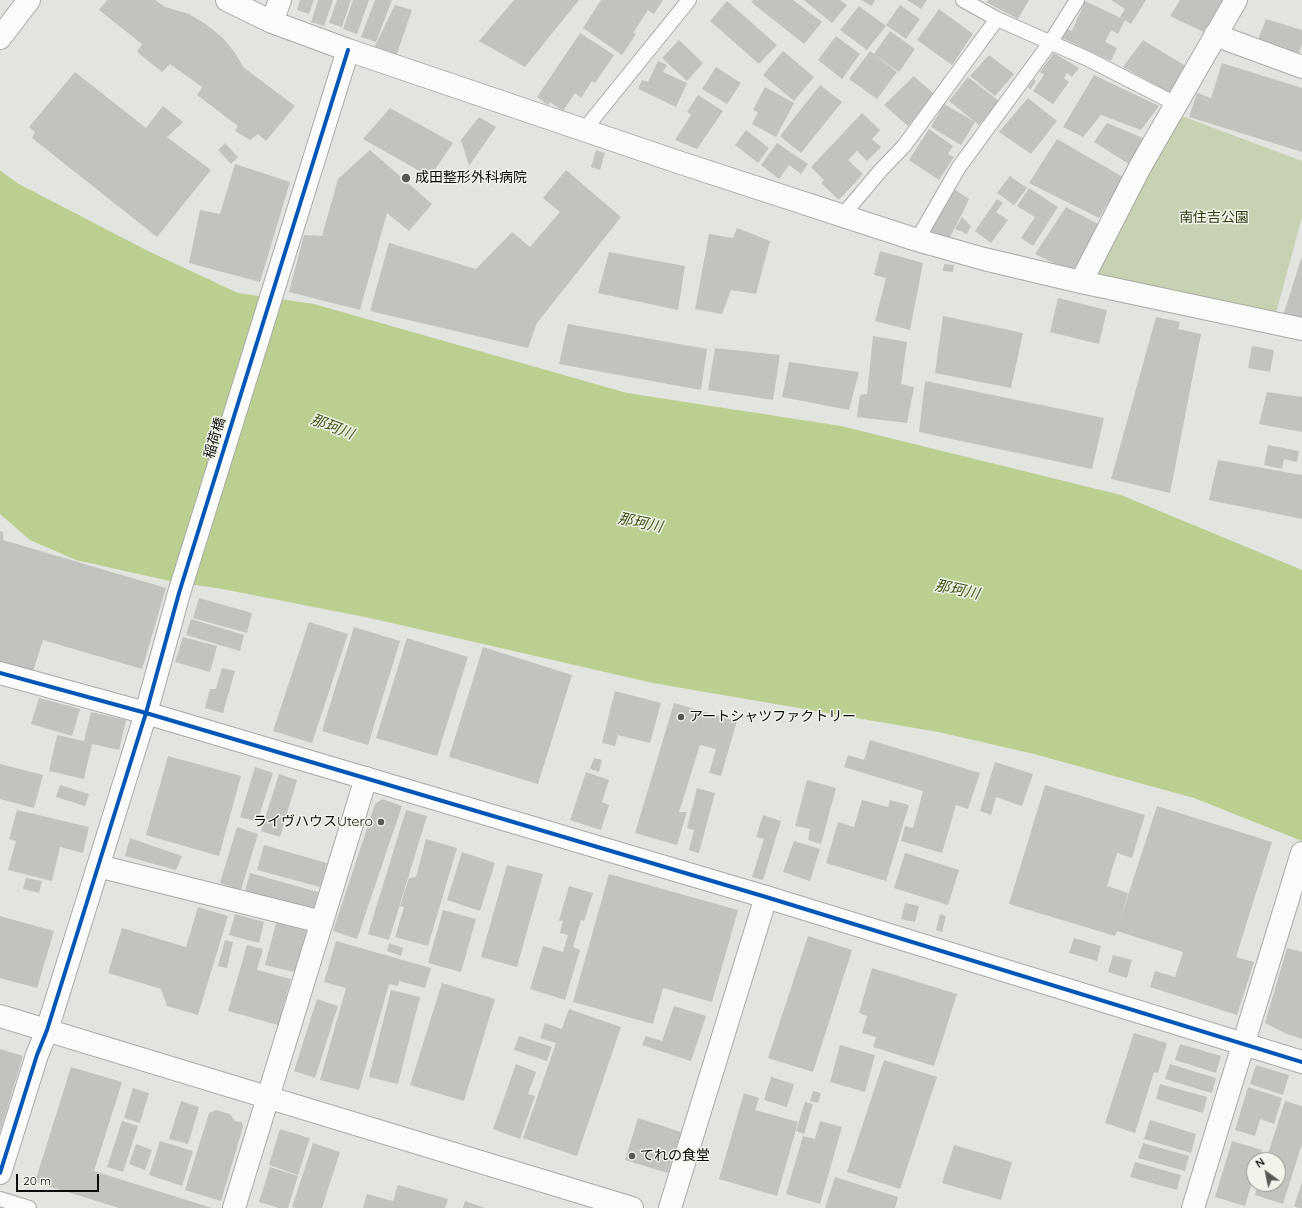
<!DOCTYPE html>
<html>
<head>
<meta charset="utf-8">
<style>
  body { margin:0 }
  #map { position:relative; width:1302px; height:1208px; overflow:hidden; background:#e2e5df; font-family:Quicksand,sans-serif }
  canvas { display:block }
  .north { position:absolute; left:1246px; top:1152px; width:40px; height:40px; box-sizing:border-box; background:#f0f4ea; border:1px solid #949790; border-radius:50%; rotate:327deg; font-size:11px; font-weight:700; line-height:16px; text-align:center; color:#0b0c09 }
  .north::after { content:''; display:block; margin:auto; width:14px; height:18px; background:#565854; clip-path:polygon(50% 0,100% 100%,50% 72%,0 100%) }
  .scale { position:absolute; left:16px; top:1174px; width:83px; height:18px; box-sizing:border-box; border:2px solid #0b0c09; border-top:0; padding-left:5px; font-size:12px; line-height:14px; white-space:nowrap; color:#0b0c09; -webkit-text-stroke:3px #f0f4ea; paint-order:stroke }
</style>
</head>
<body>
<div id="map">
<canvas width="1302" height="1208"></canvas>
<div class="north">N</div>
<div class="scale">20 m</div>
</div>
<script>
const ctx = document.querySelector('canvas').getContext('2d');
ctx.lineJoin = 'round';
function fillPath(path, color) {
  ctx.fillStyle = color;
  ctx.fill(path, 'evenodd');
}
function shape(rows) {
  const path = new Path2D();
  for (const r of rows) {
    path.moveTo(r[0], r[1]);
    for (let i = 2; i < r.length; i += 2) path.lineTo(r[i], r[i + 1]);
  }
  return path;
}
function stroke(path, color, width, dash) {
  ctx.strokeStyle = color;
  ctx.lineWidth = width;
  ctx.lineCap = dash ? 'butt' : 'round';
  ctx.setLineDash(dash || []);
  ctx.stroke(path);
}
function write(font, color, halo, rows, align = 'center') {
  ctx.font = font + ' Quicksand,"Noto Sans JP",sans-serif';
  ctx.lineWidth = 3;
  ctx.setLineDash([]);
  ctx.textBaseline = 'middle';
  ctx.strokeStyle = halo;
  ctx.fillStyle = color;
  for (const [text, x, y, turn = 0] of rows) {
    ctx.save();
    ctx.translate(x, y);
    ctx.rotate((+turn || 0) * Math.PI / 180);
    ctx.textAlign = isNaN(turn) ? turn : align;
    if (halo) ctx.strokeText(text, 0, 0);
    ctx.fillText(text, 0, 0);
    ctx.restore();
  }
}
const green = shape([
  [1179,115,1302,161,1302,217,1275,317,1090,278]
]);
const water = shape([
  [0,170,17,183,150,252,238,293,314,304,627,393,841,426,1121,495,1302,570,1302,841,1194,798,1034,754,938,732,653,683,370,618,217,588,174,582,76,560,30,540,0,514]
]);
const building = shape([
  [107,0,155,0,165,7,189,14,207,25,224,39,235,53,243,67,295,106,266,141,258,134,250,140,235,131,238,126,197,95,202,87,170,64,162,72,137,52,142,44,99,10],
  [300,0,314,0,309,14,297,10],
  [318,0,333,0,324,26,311,22],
  [337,0,351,0,342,27,329,23],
  [353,0,369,0,357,34,343,29],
  [375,0,392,0,376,42,361,37],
  [514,0,579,0,525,67,479,41],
  [601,0,663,0,654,14,648,10,633,33,636,34,622,55,583,28],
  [753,0,793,0,822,22,804,44,751,2],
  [804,0,840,0,847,5,832,23],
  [861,0,875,0,872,6],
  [907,0,927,0,921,9],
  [988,0,1029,0,1018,19,986,2],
  [1111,0,1146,0,1131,24,1120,17,1125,9],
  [1180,0,1229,0,1208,34,1170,16],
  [727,1,777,45,759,64,710,21],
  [1085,1,1125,20,1118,34,1111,30,1105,42,1117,48,1111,61,1062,38,1067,29,1072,31],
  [395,5,412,10,395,59,372,52],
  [900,5,920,19,906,39,886,25],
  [859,6,886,26,867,50,840,30],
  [939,9,973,34,952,65,917,40],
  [1266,19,1302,30,1302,44,1298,57,1257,42],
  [890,31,915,49,899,72,874,54],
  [580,33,614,55,595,83,592,81,581,98,575,93,563,111,550,102,548,105,537,97],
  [836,36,860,54,842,79,818,60],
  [679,40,703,63,687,81,662,58],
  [1143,40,1187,67,1172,94,1123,67],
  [783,51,814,77,794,101,763,75],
  [870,51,897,72,877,99,849,79],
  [1054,53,1079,68,1072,77,1067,73,1064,78,1069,82,1053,104,1033,91,1044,75,1040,72],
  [989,55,1014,74,995,96,970,76],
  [658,61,667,65,663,72,687,83,676,107,638,89,642,80,648,82],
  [1222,63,1302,88,1302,152,1189,117,1197,93,1211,98],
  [716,67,741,83,727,104,702,89],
  [75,72,146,128,163,106,183,122,167,137,211,170,157,237,32,138,35,132,29,127],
  [1094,75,1159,106,1141,130,1101,115,1083,137,1063,127],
  [914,76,934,94,908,126,884,105],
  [968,77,999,101,979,125,949,101],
  [1034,79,1036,81,1031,89,1028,88],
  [820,85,842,102,801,153,780,136],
  [765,87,794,103,776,137,752,124,758,112,753,110],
  [698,95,723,111,697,149,675,140,691,115,687,112],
  [1028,98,1057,121,1031,154,999,132],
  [944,104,975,122,961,145,931,127],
  [390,108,453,143,430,177,363,139],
  [862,113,880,130,872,139,881,147,867,161,857,151,848,160,863,174,839,200,821,183,824,180,811,167],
  [479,117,496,127,469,166,461,140],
  [1107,123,1148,140,1132,166,1094,142],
  [929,129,953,146,948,154,954,157,939,180,909,160],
  [746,130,769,148,758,163,735,145],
  [1057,139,1123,177,1099,218,1029,183],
  [225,143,238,157,231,164,218,150],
  [777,143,808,164,801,174,789,165,779,179,761,165],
  [370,150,432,204,409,231,387,213,360,310,289,292,304,235,322,236,338,179],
  [596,150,605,153,600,170,591,167],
  [235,164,290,182,260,282,189,263,200,210,220,214],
  [566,170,621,217,537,323,528,348,370,311,389,243,476,269,512,232,530,247,560,212,543,198],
  [1010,176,1027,188,1014,205,997,193],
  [1029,188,1058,207,1033,246,1021,238,1035,217,1017,206],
  [954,189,969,199,961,216,949,239,930,232],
  [997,199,1003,203,996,212,1008,220,991,243,975,231],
  [1066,207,1100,225,1072,272,1035,254],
  [962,217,971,226,967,234,955,229],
  [737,228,770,241,756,294,731,290,722,314,695,309,709,234,733,238],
  [880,251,923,263,910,330,875,321,886,278,874,275],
  [609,252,685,266,678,310,598,293],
  [1302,256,1302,319,1283,316],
  [944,264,954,265,953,272,943,271],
  [1058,298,1107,310,1099,344,1050,332],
  [943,316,1023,333,1011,388,935,373],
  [1156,317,1180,322,1178,329,1201,334,1170,493,1111,479],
  [568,324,707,349,701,390,559,364],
  [873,336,907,342,901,384,914,387,907,423,857,417,860,395,867,394],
  [1252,346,1274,350,1270,372,1248,368],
  [715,348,780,355,773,400,708,390],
  [789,362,859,372,849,410,782,397],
  [925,381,1104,418,1092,469,919,432],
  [1267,392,1302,397,1302,432,1259,424],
  [1268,445,1299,451,1297,462,1284,459,1282,469,1264,465],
  [1218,460,1302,475,1302,519,1209,500],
  [0,531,3,532,3,540,166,588,142,669,43,640,32,675,0,665],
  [199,598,252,613,247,633,193,618],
  [191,619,244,635,240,651,186,635],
  [309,622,348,634,312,743,273,731],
  [354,627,400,641,368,745,322,731],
  [183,637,217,646,210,672,175,662],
  [407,638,468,657,437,756,376,738],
  [483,647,572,675,538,784,449,757],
  [222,668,235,671,223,713,205,708,210,689,216,689],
  [615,691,661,703,650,743,618,735,615,746,602,743],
  [39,698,80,709,72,736,31,724],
  [674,703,737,721,721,776,709,773,716,749,700,745,679,812,687,812,677,845,635,833],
  [91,712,126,720,119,750,92,744,84,779,49,771,57,735,84,741],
  [870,740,980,773,968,809,956,805,942,853,901,841,905,826,913,828,923,791,844,767,848,755,864,760],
  [168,756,241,776,219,856,146,835],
  [594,758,602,760,599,772,590,769],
  [995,762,1033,774,1022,806,996,797,991,815,980,811],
  [0,764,43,775,34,808,0,799],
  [255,767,273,773,257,822,240,817],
  [586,772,609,780,602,802,609,805,601,830,570,820],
  [279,774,297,780,280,837,261,831],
  [807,780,836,788,821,844,808,840,810,829,795,826],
  [60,785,89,794,85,806,56,797],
  [1045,785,1145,815,1132,858,1117,853,1107,886,1128,893,1120,920,1157,806,1272,842,1236,957,1254,962,1237,1015,1150,987,1155,971,1175,977,1183,952,1117,931,1115,936,1009,904],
  [697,788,715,793,699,853,689,850,694,830,687,828],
  [382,799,402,806,357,939,333,931,375,804],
  [862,800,888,807,890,800,909,805,886,881,826,863,838,822,854,827],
  [17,810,89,827,83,853,60,847,52,881,8,870,16,841,9,839],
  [406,810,427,816,389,940,368,934],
  [763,815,781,821,763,880,752,877,764,839,756,837],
  [237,827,258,834,241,890,220,883],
  [130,838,182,856,176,870,125,856],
  [426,839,457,848,428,946,395,937,404,907,400,906,409,878,416,877],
  [794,841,820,849,810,881,783,872],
  [264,845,327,863,320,887,257,870],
  [462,852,495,863,480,911,447,900],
  [905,853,959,870,948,905,894,888],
  [507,865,543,874,517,967,481,957],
  [250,873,318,892,313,911,245,891],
  [609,874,738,910,712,1002,663,988,653,1024,573,1002],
  [26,878,42,881,39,893,23,889],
  [569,886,593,893,584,921,581,920,573,947,580,950,565,1000,530,989,543,946,563,952,568,935,560,933,563,920,559,921],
  [905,903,919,906,915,922,901,919],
  [198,907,228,916,198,1015,167,1006,161,989,108,973,122,928,186,947],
  [443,910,476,919,461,972,428,963],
  [235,914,264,922,259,943,229,935],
  [940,914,946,916,942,932,936,930],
  [0,916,54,931,37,988,0,978],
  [276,923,308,931,298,973,265,965],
  [808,936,852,950,813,1072,768,1058],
  [1074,938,1101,946,1097,961,1069,953],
  [225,940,233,942,227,968,218,966],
  [336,941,431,968,425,988,399,981,398,986,389,984,359,1090,320,1080,346,988,324,982],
  [389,943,403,948,401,956,387,951],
  [247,945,263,949,257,970,291,979,278,1025,228,1011],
  [1287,948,1302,952,1302,1039,1287,1034,1265,1023],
  [1113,955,1132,960,1127,978,1108,972],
  [872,968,957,994,934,1066,873,1047,876,1037,862,1033,867,1016,859,1013],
  [442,983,495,999,464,1101,410,1085],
  [391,990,420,997,398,1084,369,1077],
  [317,999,338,1006,315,1078,294,1071],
  [674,1006,706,1016,691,1061,642,1045,646,1036,662,1041],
  [569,1009,621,1027,577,1156,523,1138,556,1043,540,1038,545,1023,562,1029],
  [1134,1033,1167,1043,1158,1073,1154,1072,1135,1133,1105,1123],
  [519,1036,552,1047,547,1061,514,1050],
  [1180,1044,1221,1056,1216,1073,1175,1060],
  [840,1045,875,1055,865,1092,830,1082],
  [0,1049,23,1056,0,1132],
  [884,1060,937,1077,900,1189,847,1172],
  [516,1064,536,1072,528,1094,535,1096,520,1139,493,1129],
  [1170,1064,1216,1078,1212,1093,1165,1079],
  [1256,1065,1289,1075,1283,1095,1250,1084],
  [71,1067,122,1082,94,1171,212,1208,119,1208,35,1182],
  [771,1077,794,1084,787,1107,764,1100],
  [1160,1084,1207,1097,1203,1113,1156,1099],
  [1248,1087,1282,1098,1274,1124,1260,1119,1255,1136,1235,1130],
  [133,1088,149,1093,140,1123,124,1118],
  [813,1091,821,1093,818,1103,810,1101],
  [744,1093,759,1098,755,1110,798,1122,777,1196,719,1179],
  [181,1101,199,1107,188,1144,169,1139],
  [1285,1101,1302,1106,1302,1144,1283,1204,1255,1195,1258,1184,1278,1184,1278,1160,1266,1160],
  [805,1102,813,1104,804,1134,796,1131],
  [216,1110,230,1114,235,1121,242,1122,243,1127,221,1201,185,1190,209,1113],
  [638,1118,681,1132,668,1173,625,1160],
  [1150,1120,1196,1134,1191,1153,1144,1139],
  [122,1121,138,1126,123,1172,107,1167],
  [820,1121,842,1127,820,1204,786,1194,803,1136,815,1139],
  [280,1129,310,1138,298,1175,269,1165],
  [160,1141,193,1151,182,1186,149,1175],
  [1232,1141,1262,1150,1259,1160,1254,1160,1254,1176,1245,1206,1215,1197],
  [313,1143,340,1152,322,1208,296,1208,292,1207],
  [1143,1143,1189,1156,1185,1171,1138,1158],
  [136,1144,152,1150,145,1170,129,1164],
  [954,1145,1012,1162,1001,1200,942,1183],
  [1135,1162,1181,1175,1177,1190,1130,1177],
  [270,1167,298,1176,288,1208,279,1208,259,1202],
  [835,1177,898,1197,895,1208,825,1208],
  [1302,1182,1302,1208,1299,1208,1294,1206],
  [398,1185,448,1199,445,1208,363,1208,367,1194,393,1201],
  [465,1201,485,1208,463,1208]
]);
const service = shape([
  [963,0,997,19,1088,59,1176,104],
  [584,130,689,0],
  [843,215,880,171,904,146,997,19],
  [917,240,959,167,1050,43,1077,0],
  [0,1199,29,1208]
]);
const minor = shape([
  [227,0,272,22,348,50,684,164,917,240,984,259,1081,282,1302,329],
  [272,22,280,0],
  [1215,35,1302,67],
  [1081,282,1140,167,1236,0],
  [98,866,322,922],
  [0,1173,37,1055,47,1030,146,713,179,593,348,50],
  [234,1208,366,778],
  [670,1208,766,897],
  [1193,1208,1302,853]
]);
const tertiary = shape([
  [0,38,29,0],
  [0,673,146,713,766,897,1302,1062],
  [0,1016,632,1208]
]);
const cycleway = shape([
  [0,673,146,713,766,897,1302,1062],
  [0,1173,37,1055,47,1030,146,713,179,593,348,50]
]);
const markers = [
  [406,178,5,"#565854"],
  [681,717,4,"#565854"],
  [381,822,4,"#565854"],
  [632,1156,4,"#565854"]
];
const poiNames = [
  ["成田整形外科病院",415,178],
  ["アートシャツファクトリー",689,717],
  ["ライヴハウスUtero",373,822,"right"],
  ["てれの食堂",640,1156]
];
const parkNames = [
  ["南住吉公園",1214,218]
];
const streetNames = [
  ["稲荷橋",215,438,-73]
];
const waterNames = [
  ["那珂川",332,427,21],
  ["那珂川",640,523,12],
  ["那珂川",957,590,12]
];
fillPath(green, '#c6d2b1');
fillPath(water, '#bbcf90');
fillPath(building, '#c1c3bf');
stroke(service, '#a8aaa5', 16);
stroke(minor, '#a8aaa5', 24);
stroke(tertiary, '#a8aaa5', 24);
stroke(service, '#fbfbfa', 14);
stroke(minor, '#fbfbfa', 22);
stroke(tertiary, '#fbfbfa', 22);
stroke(cycleway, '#0057b8', 4);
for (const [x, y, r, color] of markers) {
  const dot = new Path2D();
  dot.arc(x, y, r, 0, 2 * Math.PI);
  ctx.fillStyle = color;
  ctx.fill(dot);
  stroke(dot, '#f0f4ea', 1.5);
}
write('14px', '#0b0c09', '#f0f4ea', poiNames, 'left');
write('14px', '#303b16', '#f0f4ea', parkNames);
write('14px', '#0b0c09', '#f0f4ea', streetNames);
write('italic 15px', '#465719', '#f0f4ea', waterNames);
</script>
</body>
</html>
